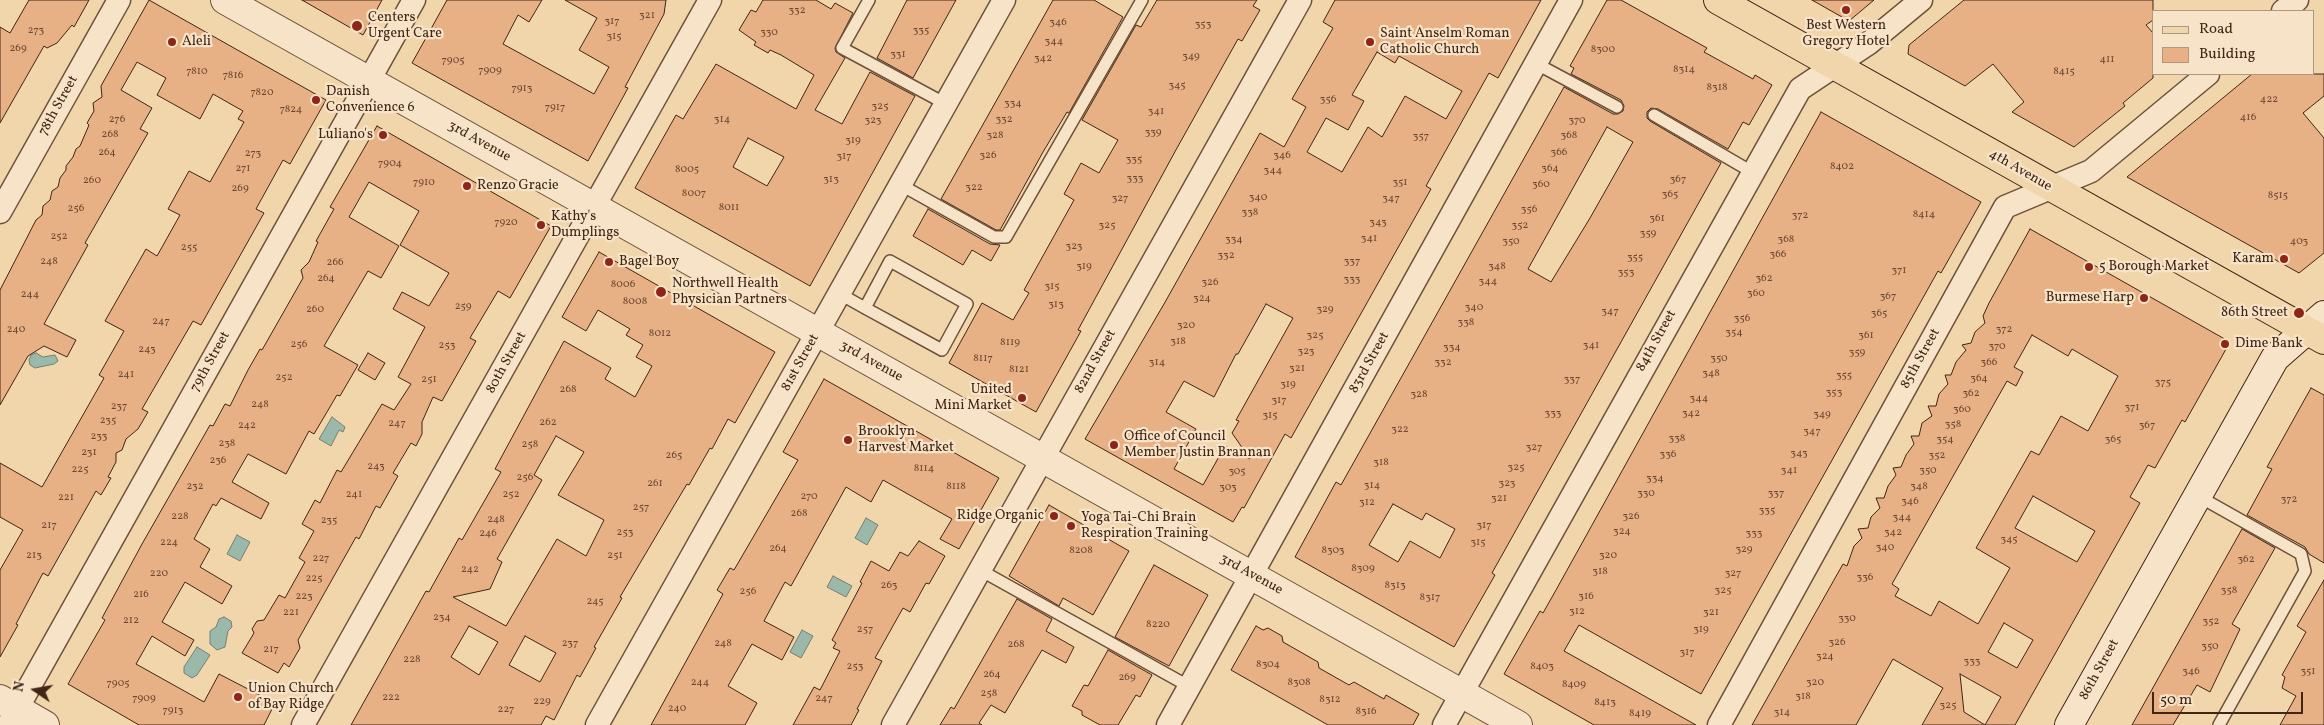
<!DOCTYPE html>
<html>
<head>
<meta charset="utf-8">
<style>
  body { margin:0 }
  #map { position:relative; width:2324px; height:725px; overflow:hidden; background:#f2d6ab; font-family:Vollkorn,serif }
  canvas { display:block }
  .legend { position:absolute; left:2152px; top:10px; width:162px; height:65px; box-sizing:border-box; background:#f7e4c8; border:1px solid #ae9880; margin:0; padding:6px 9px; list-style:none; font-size:15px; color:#412515 }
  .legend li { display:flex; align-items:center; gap:10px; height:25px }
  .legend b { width:25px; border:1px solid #ae9880 }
  .north { position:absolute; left:10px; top:665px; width:50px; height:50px; -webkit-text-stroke:4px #f7e4c8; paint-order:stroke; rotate:282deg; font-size:14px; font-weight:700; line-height:20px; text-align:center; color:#412515 }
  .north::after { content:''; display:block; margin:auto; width:18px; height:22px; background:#412515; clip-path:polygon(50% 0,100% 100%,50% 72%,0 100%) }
  .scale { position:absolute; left:2152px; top:692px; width:151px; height:22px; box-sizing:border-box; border:2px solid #412515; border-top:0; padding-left:6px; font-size:15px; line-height:18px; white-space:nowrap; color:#412515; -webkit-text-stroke:4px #f7e4c8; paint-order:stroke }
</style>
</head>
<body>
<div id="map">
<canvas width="2324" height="725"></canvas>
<ul class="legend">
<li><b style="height:6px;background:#f2d6ab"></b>Road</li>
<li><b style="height:14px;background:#e8b085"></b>Building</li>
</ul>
<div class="north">N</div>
<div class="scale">50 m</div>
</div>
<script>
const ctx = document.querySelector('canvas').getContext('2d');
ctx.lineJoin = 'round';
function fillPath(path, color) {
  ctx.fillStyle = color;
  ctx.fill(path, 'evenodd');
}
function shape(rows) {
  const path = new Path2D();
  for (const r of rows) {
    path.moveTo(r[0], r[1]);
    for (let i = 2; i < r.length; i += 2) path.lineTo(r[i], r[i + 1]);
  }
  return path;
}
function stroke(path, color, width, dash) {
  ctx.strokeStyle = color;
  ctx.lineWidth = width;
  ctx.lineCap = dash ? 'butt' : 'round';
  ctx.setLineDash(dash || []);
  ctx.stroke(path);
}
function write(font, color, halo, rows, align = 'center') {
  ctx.font = font + ' Vollkorn,serif';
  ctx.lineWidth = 4.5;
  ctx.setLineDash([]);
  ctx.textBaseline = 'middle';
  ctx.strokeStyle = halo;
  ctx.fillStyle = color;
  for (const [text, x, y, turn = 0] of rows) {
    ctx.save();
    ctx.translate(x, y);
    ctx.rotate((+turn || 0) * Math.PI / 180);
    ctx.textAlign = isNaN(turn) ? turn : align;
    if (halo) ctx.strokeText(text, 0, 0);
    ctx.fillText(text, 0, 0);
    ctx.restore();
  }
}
const water = shape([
  [36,353,43,357,55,355,58,361,54,364,35,368,30,365,29,360,31,355,36,353],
  [332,417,345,427,343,432,339,430,331,446,319,439,332,417],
  [866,518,878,525,867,545,855,538,866,518],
  [237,535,250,542,240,561,227,554,237,535],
  [833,576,852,586,846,597,827,587,833,576],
  [224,617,231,621,232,627,228,631,225,647,217,650,210,644,210,631,216,627,219,619,224,617],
  [802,630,813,636,801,658,790,652,802,630],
  [197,647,210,655,197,675,192,678,184,673,184,667,197,647]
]);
const building = shape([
  [29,0,89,0,74,27,72,25,57,43,47,48,44,46,0,123,0,27,10,33,29,0],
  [149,0,326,100,290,164,283,160,256,209,264,213,201,325,193,321,142,409,148,412,138,429,126,439,122,450,116,453,116,462,108,477,111,478,101,495,96,491,48,576,43,573,16,624,18,625,0,657,0,570,23,530,0,517,0,463,42,487,104,378,99,375,124,331,105,321,146,249,157,256,180,215,168,209,189,171,210,182,244,122,238,119,243,111,213,94,200,119,157,95,166,78,137,62,121,90,152,108,140,129,148,133,85,243,88,245,44,324,76,340,67,357,44,346,28,356,0,405,0,290,36,220,42,215,43,206,50,200,52,191,58,187,60,178,66,170,66,166,73,157,76,149,80,146,89,125,87,123,94,111,93,103,102,97,101,86,149,0],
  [302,0,382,0,363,35,302,0],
  [447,0,542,0,529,22,518,15,503,44,594,94,609,67,579,50,597,18,565,0,666,0,664,14,625,87,628,88,588,161,412,63,447,0],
  [763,0,816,0,831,9,835,3,853,13,835,48,836,52,845,58,815,110,842,124,870,72,915,96,810,286,635,188,676,115,683,119,716,64,796,109,814,75,781,55,770,50,768,53,754,45,756,42,739,30,751,10,756,12,763,0],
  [748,138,784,157,767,186,733,167,748,138],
  [907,0,956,0,913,78,877,58,907,0],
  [1053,0,1094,0,1123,17,1069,113,1067,112,1043,152,1000,230,996,230,941,199,1053,0],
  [1157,0,1257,0,1253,6,1260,10,1242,41,1238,39,1177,148,1078,330,1081,331,1036,412,949,363,982,303,1013,320,1029,293,1024,290,1074,200,1064,194,1081,163,1099,173,1118,140,1082,120,1136,25,1141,27,1157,0],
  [1335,0,1541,0,1498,78,1489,73,1426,186,1431,189,1291,438,1285,434,1244,508,1242,507,1233,522,1085,439,1164,304,1260,133,1284,147,1306,107,1292,99,1333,28,1323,22,1335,0],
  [1377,52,1395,63,1399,56,1462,91,1446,119,1405,96,1382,137,1368,127,1342,172,1307,152,1326,118,1348,130,1364,101,1352,95,1377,52],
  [1266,304,1293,318,1236,420,1239,421,1232,433,1250,459,1225,446,1203,485,1174,469,1196,429,1166,412,1184,381,1214,397,1236,354,1238,354,1266,304],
  [1607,0,1621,0,1707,48,1704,52,1753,79,1755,75,1772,85,1749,125,1743,122,1728,149,1658,109,1651,108,1647,112,1647,118,1650,121,1721,163,1492,573,1495,575,1454,647,1295,557,1336,482,1341,485,1564,87,1613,114,1618,114,1623,111,1624,106,1621,100,1571,74,1574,68,1570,66,1607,0],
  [1607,127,1633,142,1590,218,1551,282,1528,269,1607,127],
  [1393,504,1422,520,1426,513,1455,529,1440,558,1410,541,1398,562,1369,545,1393,504],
  [1812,0,1874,0,1849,21,1812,0],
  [1964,0,2153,0,2153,20,2146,25,2153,33,2153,78,2123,103,2125,106,2074,147,2012,112,2024,102,1993,64,1965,86,1908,54,1909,45,1964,0],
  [2252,74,2324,74,2324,96,2303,113,2324,138,2324,253,2299,273,2127,177,2252,74],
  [1821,112,1981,202,1941,273,1938,271,1701,694,1579,625,1564,651,1696,725,1594,725,1504,674,1540,611,1543,613,1556,590,1821,112],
  [377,126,551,226,510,298,498,291,470,338,476,341,442,401,433,397,422,422,422,434,416,446,411,443,393,473,398,476,380,508,376,506,359,539,356,537,298,640,300,648,289,667,284,663,278,673,242,653,254,633,252,629,257,621,264,620,279,595,285,598,305,562,299,558,314,531,302,524,315,500,320,503,337,470,341,472,382,404,394,410,411,384,398,377,425,327,393,309,402,292,429,306,449,273,400,245,419,211,369,182,349,217,399,246,381,278,368,271,324,346,358,365,340,396,337,395,314,434,309,431,286,474,248,454,232,482,269,503,261,519,221,498,216,506,213,504,194,539,210,549,200,567,232,586,222,604,185,582,162,622,194,640,185,656,152,636,136,664,204,702,219,674,275,703,264,725,139,725,68,684,105,620,102,618,142,544,210,425,213,426,225,404,230,406,248,370,260,349,262,350,303,278,301,270,309,262,318,242,316,241,334,209,330,207,377,126],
  [928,209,990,244,1000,245,991,261,972,250,963,265,913,236,928,209],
  [2030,229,2230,342,2185,422,2182,420,2155,468,2148,465,2130,497,2140,503,2015,725,1922,725,1943,688,1893,659,1856,725,1752,725,1843,564,1847,566,1854,546,1862,538,1858,529,1868,528,1871,517,1880,508,1876,498,1884,498,1888,486,1896,475,1893,468,1901,467,1906,455,1914,444,1911,436,1919,436,1922,423,1932,416,1928,406,1936,406,1939,394,1948,384,1945,375,1951,375,1956,362,1966,350,1962,345,1971,343,1975,332,1985,323,1983,316,1989,303,2030,229],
  [2032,335,2068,356,2072,349,2118,376,2088,431,2061,416,2039,455,2031,451,1976,548,2010,568,1978,624,1939,601,1931,616,1895,596,1899,589,1892,584,2007,381,2016,386,2023,372,2014,367,2032,335],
  [2033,496,2095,531,2077,562,2015,528,2033,496],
  [2004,623,2033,640,2017,668,1988,652,2004,623],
  [1960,674,2001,697,1985,725,1964,712,1960,674],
  [599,252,775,352,735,423,728,419,712,449,710,448,689,485,687,484,675,504,620,597,622,598,594,647,596,648,580,677,577,675,554,720,546,716,541,725,351,725,426,591,429,592,459,538,462,540,501,472,495,469,564,341,611,368,605,379,635,397,652,366,636,357,643,345,626,335,630,329,598,310,586,331,562,317,599,252],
  [556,436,584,452,558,495,604,520,586,556,557,539,506,626,453,597,490,589,502,562,497,559,542,480,534,475,556,436],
  [469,626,498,642,479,675,451,657,469,626],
  [525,636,556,653,540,682,509,665,525,636],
  [368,353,385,363,375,380,358,370,368,353],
  [824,379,999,478,959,549,940,539,952,519,883,480,871,502,846,487,791,586,785,582,764,621,794,637,782,660,752,644,728,686,757,703,745,725,651,725,723,594,717,590,730,568,734,570,798,460,783,452,824,379],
  [2311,388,2324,395,2324,563,2309,554,2305,547,2247,515,2272,469,2267,467,2311,388],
  [1049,505,1129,551,1093,615,1063,598,1059,606,1009,576,1049,505],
  [2242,529,2275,548,2232,624,2240,629,2210,692,2197,685,2173,725,2132,725,2242,529],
  [919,541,945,556,929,584,926,583,910,612,903,608,875,658,882,661,857,709,859,710,851,725,793,725,814,687,820,690,840,651,833,648,836,643,832,640,862,583,860,582,871,561,889,571,900,552,908,556,919,541],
  [1154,565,1208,595,1169,666,1115,637,1154,565],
  [2324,580,2324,725,2280,725,2296,696,2282,688,2285,677,2282,675,2306,632,2297,626,2324,580],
  [1017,599,1052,619,1046,631,1074,647,1066,663,1042,650,1005,713,991,705,979,723,982,725,940,725,951,707,954,709,1017,599],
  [1256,626,1263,630,1268,628,1282,636,1283,642,1318,662,1319,668,1349,685,1354,682,1384,699,1386,695,1419,714,1413,725,1328,725,1231,670,1256,626],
  [1108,650,1152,675,1140,697,1136,695,1118,725,1100,725,1082,715,1082,711,1072,706,1084,685,1088,686,1108,650]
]);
const service = shape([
  [869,0,842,48,946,104],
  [1535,63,1617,107],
  [1654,115,1752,172],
  [901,185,994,237,1006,237,1142,0],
  [840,294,865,308,942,350,967,304,890,261,865,308],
  [2198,496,2301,554,2305,571,2219,725],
  [980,570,1190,687]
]);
const minor = shape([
  [2283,11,2297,0],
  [0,212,119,0],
  [8,725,414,0],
  [303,725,710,0],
  [597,725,1004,0],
  [893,725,1300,0],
  [1168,725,1571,0],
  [1444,725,1800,89,1869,43,1921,0],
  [1719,725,2005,207,2091,171,2208,74]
]);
const tertiary = shape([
  [225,0,1518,725],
  [0,699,45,725]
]);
const secondary = shape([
  [2069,725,2275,358,2324,315]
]);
const primary = shape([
  [1718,0,2324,340]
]);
const markers = [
  [1846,10,5,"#8f2418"],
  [357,26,6,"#8f2418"],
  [172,42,5,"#8f2418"],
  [1370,42,5,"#8f2418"],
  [316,100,5,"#8f2418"],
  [383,135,5,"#8f2418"],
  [467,186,5,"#8f2418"],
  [541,225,5,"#8f2418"],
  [2284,259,5,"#8f2418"],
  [609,262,5,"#8f2418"],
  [2089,267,5,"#8f2418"],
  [661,292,6,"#8f2418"],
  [2144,298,5,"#8f2418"],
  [2299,313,6,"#8f2418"],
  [2225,344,5,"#8f2418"],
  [1022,398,5,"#8f2418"],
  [848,440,5,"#8f2418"],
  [1114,445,5,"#8f2418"],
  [1054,516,5,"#8f2418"],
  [1071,526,5,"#8f2418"],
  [238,697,5,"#8f2418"]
];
const numberNames = [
  ["332",797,11],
  ["321",647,16],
  ["317",612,22],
  ["346",1058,23],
  ["353",1203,25],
  ["273",36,31],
  ["335",921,31],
  ["330",769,33],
  ["315",614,37],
  ["344",1054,42],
  ["269",18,49],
  ["8300",1603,50],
  ["331",898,55],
  ["349",1191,57],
  ["342",1043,59],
  ["411",2107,60],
  ["7905",453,61],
  ["8314",1684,70],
  ["7909",490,71],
  ["7810",197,72],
  ["8415",2064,72],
  ["7816",233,76],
  ["345",1177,86],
  ["8318",1717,88],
  ["7913",522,89],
  ["7820",262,93],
  ["356",1328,100],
  ["422",2269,100],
  ["334",1013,104],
  ["325",880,107],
  ["7917",555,108],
  ["7824",291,110],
  ["341",1156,112],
  ["416",2248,118],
  ["276",117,120],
  ["314",722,120],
  ["332",1004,120],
  ["323",873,121],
  ["370",1577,121],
  ["339",1153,133],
  ["268",110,135],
  ["328",995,136],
  ["368",1569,136],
  ["357",1421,137],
  ["319",853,141],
  ["264",107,153],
  ["366",1559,153],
  ["273",253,154],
  ["326",988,156],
  ["346",1282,156],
  ["317",844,157],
  ["335",1134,160],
  ["7904",390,164],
  ["8402",1842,167],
  ["271",243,169],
  ["364",1550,169],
  ["8005",687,170],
  ["344",1273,171],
  ["333",1135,179],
  ["313",831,180],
  ["367",1678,180],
  ["260",92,181],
  ["7910",424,183],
  ["351",1400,183],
  ["360",1541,185],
  ["322",974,188],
  ["269",240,189],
  ["8007",694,194],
  ["365",1670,195],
  ["8515",2278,196],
  ["340",1258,198],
  ["327",1120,199],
  ["347",1391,199],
  ["8011",729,208],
  ["256",76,209],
  ["356",1529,210],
  ["338",1250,213],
  ["8414",1924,215],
  ["372",1800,216],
  ["361",1657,219],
  ["7920",506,223],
  ["343",1378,223],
  ["325",1107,226],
  ["352",1520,226],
  ["359",1648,234],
  ["252",59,237],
  ["341",1369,239],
  ["334",1234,240],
  ["368",1786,240],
  ["350",1511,242],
  ["403",2299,242],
  ["323",1074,247],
  ["255",189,248],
  ["366",1778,255],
  ["332",1226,256],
  ["355",1635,258],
  ["248",49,262],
  ["337",1352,262],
  ["266",335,263],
  ["319",1084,267],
  ["348",1497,267],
  ["371",1899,271],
  ["353",1626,273],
  ["264",326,279],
  ["362",1764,279],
  ["333",1352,280],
  ["344",1488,282],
  ["326",1210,283],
  ["8006",623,285],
  ["315",1052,287],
  ["360",1756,294],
  ["244",30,295],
  ["367",1888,297],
  ["324",1202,299],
  ["8008",635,302],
  ["313",1056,305],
  ["259",463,307],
  ["340",1474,308],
  ["260",315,310],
  ["329",1325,310],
  ["347",1610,312],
  ["365",1879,314],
  ["356",1742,319],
  ["247",161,322],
  ["338",1466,323],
  ["320",1186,326],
  ["240",16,330],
  ["372",2004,330],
  ["354",1734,333],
  ["8012",660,334],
  ["325",1315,336],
  ["361",1866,336],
  ["318",1178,342],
  ["8119",1010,343],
  ["256",299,345],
  ["253",447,346],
  ["341",1591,346],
  ["370",1997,347],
  ["334",1452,348],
  ["243",147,350],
  ["323",1306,352],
  ["359",1857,353],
  ["8117",983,359],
  ["350",1719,359],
  ["314",1157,363],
  ["332",1443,363],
  ["366",1989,363],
  ["321",1297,369],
  ["8121",1019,370],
  ["348",1711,374],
  ["241",126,375],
  ["355",1844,376],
  ["252",284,378],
  ["364",1979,379],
  ["251",429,380],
  ["337",1572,380],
  ["375",2163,383],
  ["319",1288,385],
  ["268",568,390],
  ["353",1834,393],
  ["362",1971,394],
  ["328",1419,395],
  ["344",1699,399],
  ["317",1279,401],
  ["248",260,405],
  ["237",119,407],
  ["371",2132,408],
  ["360",1962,410],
  ["333",1553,414],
  ["342",1691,414],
  ["349",1822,415],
  ["315",1270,416],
  ["235",108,421],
  ["262",548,423],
  ["247",397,424],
  ["358",1953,425],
  ["242",247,426],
  ["367",2147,426],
  ["322",1400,430],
  ["347",1812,432],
  ["233",99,437],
  ["338",1677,439],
  ["354",1945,440],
  ["365",2113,440],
  ["238",227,444],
  ["258",530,445],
  ["327",1534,448],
  ["231",89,453],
  ["343",1799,454],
  ["336",1668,455],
  ["265",674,456],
  ["352",1937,456],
  ["236",218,461],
  ["318",1381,463],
  ["243",376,467],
  ["325",1516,468],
  ["8114",924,469],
  ["225",80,470],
  ["341",1789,471],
  ["350",1928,471],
  ["305",1237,472],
  ["256",525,478],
  ["334",1655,479],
  ["261",655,484],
  ["323",1507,484],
  ["314",1372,486],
  ["232",195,487],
  ["8118",956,487],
  ["348",1919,487],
  ["303",1228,488],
  ["330",1646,494],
  ["337",1776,494],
  ["241",354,495],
  ["252",511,495],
  ["270",809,497],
  ["221",66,498],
  ["321",1499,499],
  ["372",2289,500],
  ["346",1910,502],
  ["312",1367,503],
  ["257",641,508],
  ["335",1767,511],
  ["268",799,514],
  ["228",180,517],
  ["326",1631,517],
  ["344",1902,518],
  ["248",496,520],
  ["235",329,521],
  ["217",49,526],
  ["317",1484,526],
  ["324",1622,532],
  ["253",625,533],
  ["342",1893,533],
  ["246",488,534],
  ["333",1754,534],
  ["345",2009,540],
  ["224",169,543],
  ["315",1478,543],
  ["340",1885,548],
  ["264",778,549],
  ["329",1744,550],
  ["8208",1081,551],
  ["8303",1333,551],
  ["213",34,556],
  ["251",615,556],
  ["320",1608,556],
  ["227",321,559],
  ["362",2246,560],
  ["8309",1363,569],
  ["242",470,570],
  ["318",1600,572],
  ["220",159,574],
  ["327",1733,574],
  ["336",1865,578],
  ["225",314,579],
  ["263",889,586],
  ["8313",1395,586],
  ["325",1723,591],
  ["358",2229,591],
  ["256",748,592],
  ["216",141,595],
  ["223",304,597],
  ["316",1586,597],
  ["8317",1430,598],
  ["245",595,602],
  ["312",1577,612],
  ["221",291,613],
  ["321",1711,613],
  ["234",442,618],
  ["330",1847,619],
  ["212",131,621],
  ["352",2211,622],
  ["8220",1158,625],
  ["257",865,630],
  ["319",1701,630],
  ["326",1837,643],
  ["237",570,644],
  ["248",723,644],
  ["268",1016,645],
  ["350",2210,647],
  ["217",271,650],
  ["317",1687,653],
  ["324",1825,657],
  ["228",412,660],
  ["333",1972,662],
  ["8304",1268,665],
  ["253",855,667],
  ["8403",1542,667],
  ["346",2191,672],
  ["351",2308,672],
  ["264",992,675],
  ["269",1127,678],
  ["244",700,683],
  ["8308",1299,683],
  ["320",1815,683],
  ["7905",118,684],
  ["8409",1574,685],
  ["258",989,694],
  ["318",1803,697],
  ["222",391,698],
  ["7909",144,699],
  ["247",824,699],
  ["8312",1330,700],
  ["229",542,702],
  ["8413",1605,703],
  ["325",1948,706],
  ["240",677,709],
  ["227",506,710],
  ["7913",173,711],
  ["8316",1366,712],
  ["314",1782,713],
  ["8419",1640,714]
];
const poiNames = [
  ["Centers",368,18],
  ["Urgent Care",368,34],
  ["Best Western",1846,26,"center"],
  ["Gregory Hotel",1846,42,"center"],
  ["Saint Anselm Roman",1380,34],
  ["Catholic Church",1380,50],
  ["Aleli",182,42],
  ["Danish",326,92],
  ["Convenience 6",326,108],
  ["Luliano's",373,135,"right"],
  ["Renzo Gracie",477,186],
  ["Kathy's",551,217],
  ["Dumplings",551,233],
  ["Karam",2274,259,"right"],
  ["Bagel Boy",619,262],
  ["5 Borough Market",2099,267],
  ["Northwell Health",672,284],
  ["Physician Partners",672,300],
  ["Burmese Harp",2134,298,"right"],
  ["86th Street",2288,313,"right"],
  ["Dime Bank",2235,344],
  ["United",1012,390,"right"],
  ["Mini Market",1012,406,"right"],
  ["Brooklyn",858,432],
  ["Harvest Market",858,448],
  ["Office of Council",1124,437],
  ["Member Justin Brannan",1124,453],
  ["Ridge Organic",1044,516,"right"],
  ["Yoga Tai-Chi Brain",1081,518],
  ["Respiration Training",1081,534],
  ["Union Church",248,689],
  ["of Bay Ridge",248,705]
];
const streetNames = [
  ["78th Street",59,106,-61],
  ["3rd Avenue",479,142,29],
  ["4th Avenue",2020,171,30],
  ["84th Street",1657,341,-61],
  ["85th Street",1921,359,-61],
  ["79th Street",211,362,-61],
  ["3rd Avenue",871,362,29],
  ["82nd Street",1096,362,-61],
  ["80th Street",507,363,-61],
  ["81st Street",801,363,-61],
  ["83rd Street",1370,363,-61],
  ["3rd Avenue",1251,575,29],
  ["86th Street",2100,670,-61]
];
fillPath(water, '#9bb9ab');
stroke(water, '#777e6f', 1);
fillPath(building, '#e8b085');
stroke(building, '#412515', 1);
stroke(service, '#6d513a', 14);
stroke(minor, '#6d513a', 25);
stroke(tertiary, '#6d513a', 30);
stroke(secondary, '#412515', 30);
stroke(primary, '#412515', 30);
stroke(service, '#f7e4c8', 11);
stroke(minor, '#f7e4c8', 22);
stroke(tertiary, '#f7e4c8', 28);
stroke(secondary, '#f7e4c8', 28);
stroke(primary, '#f2d6ab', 28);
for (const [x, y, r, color] of markers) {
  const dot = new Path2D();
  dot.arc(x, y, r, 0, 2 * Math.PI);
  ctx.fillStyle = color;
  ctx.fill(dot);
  stroke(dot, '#f7e4c8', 2);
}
write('11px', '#6b4831', null, numberNames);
write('14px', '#412515', '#f7e4c8', poiNames, 'left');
write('14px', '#412515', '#f7e4c8', streetNames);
</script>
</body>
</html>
